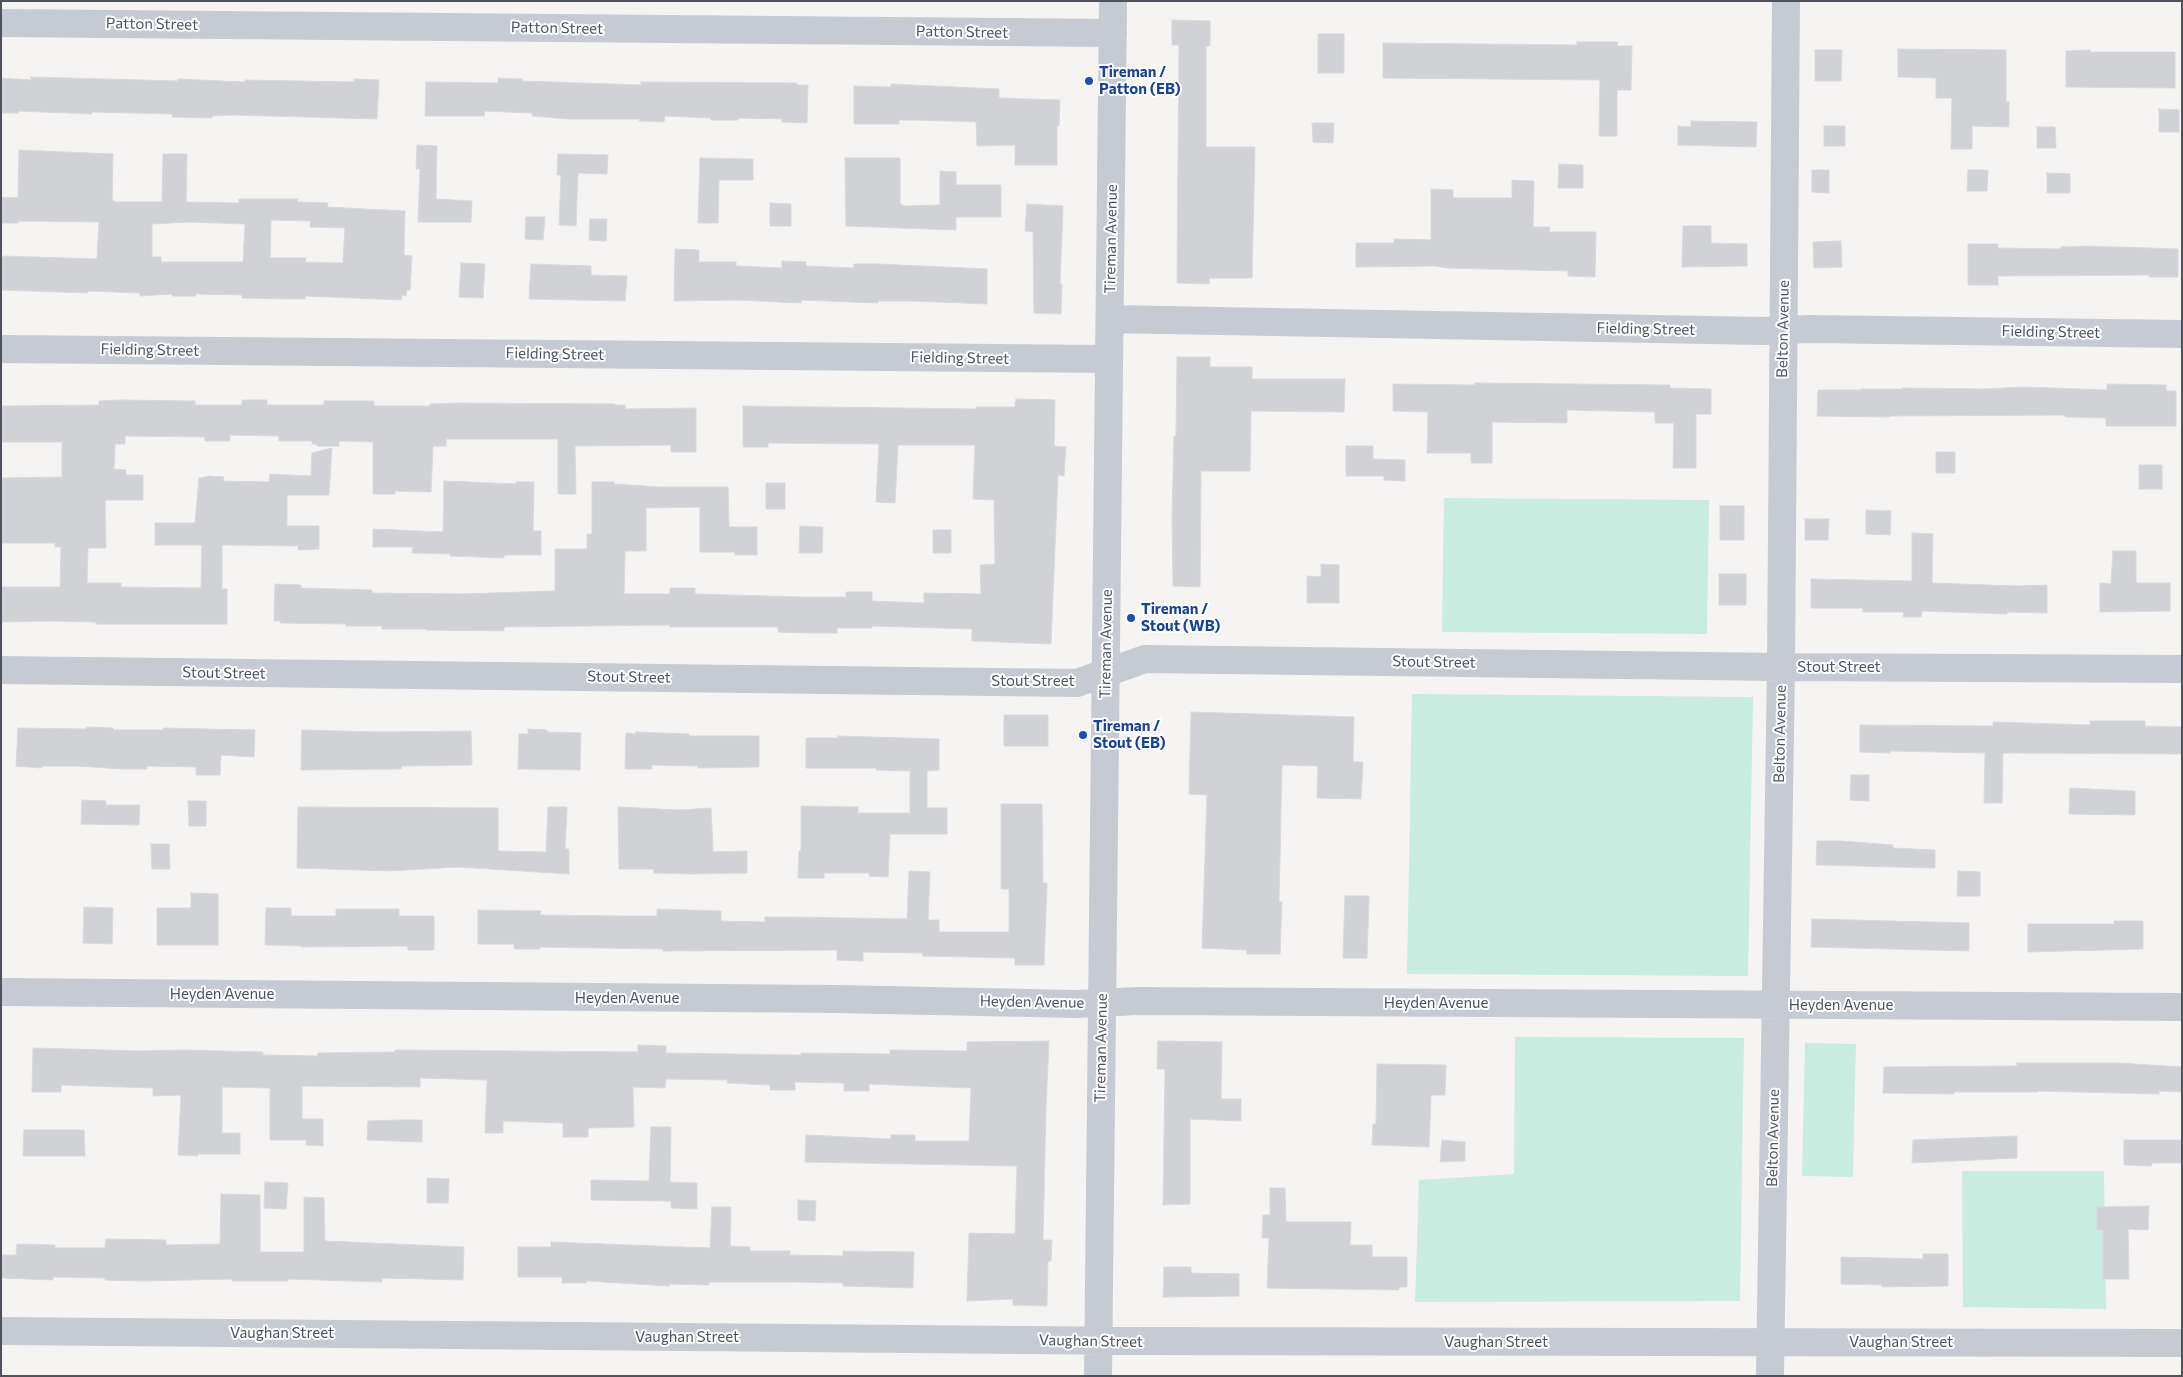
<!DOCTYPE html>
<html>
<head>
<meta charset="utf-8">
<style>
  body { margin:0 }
  #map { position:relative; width:2183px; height:1377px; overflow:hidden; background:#f5f4f3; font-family:Commissioner,sans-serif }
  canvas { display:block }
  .frame { position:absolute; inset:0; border:2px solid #4d525e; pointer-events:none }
</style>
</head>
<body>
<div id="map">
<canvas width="2183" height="1377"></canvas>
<div class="frame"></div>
</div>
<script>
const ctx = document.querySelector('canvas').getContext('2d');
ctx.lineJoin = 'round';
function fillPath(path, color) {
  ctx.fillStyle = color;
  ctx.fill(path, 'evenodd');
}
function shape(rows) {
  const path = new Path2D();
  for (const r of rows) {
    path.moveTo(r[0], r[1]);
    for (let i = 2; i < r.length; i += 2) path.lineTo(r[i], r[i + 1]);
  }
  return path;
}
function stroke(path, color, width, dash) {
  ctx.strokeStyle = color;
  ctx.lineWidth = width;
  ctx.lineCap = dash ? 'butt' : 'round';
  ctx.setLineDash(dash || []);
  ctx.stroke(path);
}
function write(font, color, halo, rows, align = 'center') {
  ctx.font = font + ' Commissioner,sans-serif';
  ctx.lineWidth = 4;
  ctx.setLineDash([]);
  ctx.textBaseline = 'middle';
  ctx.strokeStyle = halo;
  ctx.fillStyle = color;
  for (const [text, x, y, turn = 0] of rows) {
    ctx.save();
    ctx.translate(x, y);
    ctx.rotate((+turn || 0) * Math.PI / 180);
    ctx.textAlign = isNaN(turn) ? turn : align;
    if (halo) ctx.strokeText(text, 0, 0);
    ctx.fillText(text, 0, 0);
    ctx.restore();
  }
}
const green = shape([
  [1444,498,1709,500,1707,634,1442,632],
  [1412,694,1753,697,1748,976,1407,974],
  [1515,1037,1744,1038,1740,1301,1415,1302,1419,1180,1514,1174],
  [1805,1043,1856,1044,1853,1177,1802,1176],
  [1962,1171,2104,1171,2106,1309,1963,1307]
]);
const building = shape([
  [1172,20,1210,21,1210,46,1206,46,1206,147,1255,147,1252,278,1209,278,1209,284,1177,283,1179,45,1172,45,1172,20],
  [1318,34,1344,34,1344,73,1318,73,1318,34],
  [1577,42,1618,42,1617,46,1632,46,1631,90,1617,90,1617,136,1599,136,1600,80,1383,78,1383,43,1577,45,1577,42],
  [1898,49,2006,50,2006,102,2009,102,2009,127,1972,126,1972,149,1951,149,1952,98,1936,98,1936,78,1898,77,1898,49],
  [1815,50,1842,50,1841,81,1815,81,1815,50],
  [2090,50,2090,52,2175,52,2175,88,2066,87,2066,51,2090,50],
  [31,77,178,81,178,79,245,82,245,80,354,82,354,79,379,80,377,119,233,115,212,116,212,118,172,117,172,114,92,112,92,114,19,111,18,113,1,113,1,78,31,80,31,77],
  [498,78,522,79,522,81,641,85,641,82,797,83,797,85,808,85,807,123,782,122,782,119,738,118,738,120,711,120,711,118,665,116,664,122,639,121,640,119,569,119,532,116,532,113,485,111,484,116,425,116,426,82,498,83,498,78],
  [891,84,999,89,999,98,1060,100,1059,126,1057,126,1057,165,1015,165,1015,145,977,146,976,122,916,120,899,120,899,124,854,124,854,86,891,87,891,84],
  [2159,109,2179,110,2179,132,2159,132,2159,109],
  [1691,121,1757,122,1756,147,1678,145,1678,126,1691,127,1691,121],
  [1312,123,1334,123,1333,143,1313,142,1312,123],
  [1824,126,1845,126,1845,146,1824,146,1824,126],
  [2037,127,2055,127,2056,148,2037,148,2037,127],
  [417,145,437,146,436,199,472,201,471,222,418,222,420,169,416,169,417,145],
  [19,150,113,154,112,200,116,202,162,202,163,154,187,154,186,202,239,203,239,199,298,199,297,202,328,203,327,207,405,211,404,255,412,256,410,290,407,290,406,296,402,295,401,300,305,296,305,299,289,299,242,298,242,295,196,294,196,296,172,296,172,294,140,296,140,293,88,291,88,293,1,290,1,258,4,256,97,259,99,222,18,221,18,223,1,223,1,197,18,198,19,150],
  [271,220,311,221,310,227,345,228,343,263,305,262,306,258,270,258,271,220],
  [190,222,245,224,243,262,161,262,161,257,152,257,152,224,190,222],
  [558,154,608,155,607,174,578,173,576,226,559,225,561,175,557,175,558,154],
  [700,158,753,159,753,180,719,180,718,223,698,223,700,158],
  [845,158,900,158,900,204,904,206,940,205,940,171,956,172,956,185,1001,185,1001,217,956,217,956,230,846,226,845,158],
  [1559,164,1583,165,1583,188,1558,188,1559,164],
  [1812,170,1829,170,1829,193,1812,192,1812,170],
  [1968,170,1988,170,1987,191,1967,191,1968,170],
  [2047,173,2070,174,2070,193,2047,193,2047,173],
  [1512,180,1534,181,1533,227,1550,227,1549,232,1596,232,1595,277,1568,276,1568,271,1447,268,1436,266,1356,267,1356,243,1394,243,1394,239,1431,240,1431,189,1453,190,1453,198,1512,198,1512,180],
  [770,203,791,204,791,226,770,226,770,203],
  [1027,204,1063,206,1060,284,1062,284,1061,314,1034,313,1033,232,1025,231,1027,204],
  [526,217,545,217,543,240,525,239,526,217],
  [590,219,607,219,606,241,589,240,590,219],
  [1683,226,1711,226,1711,243,1747,244,1747,266,1682,267,1683,226],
  [1841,241,1842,267,1814,268,1813,242,1841,241],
  [1968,244,1998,244,1998,248,2061,249,2061,247,2087,246,2178,249,2178,277,2149,277,2149,275,1998,276,1998,285,1968,285,1968,244],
  [675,249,699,250,699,262,736,262,736,266,782,268,782,261,806,262,806,266,854,268,854,264,878,264,987,269,987,304,913,301,878,301,878,303,801,300,801,303,735,300,674,301,675,249],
  [461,263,485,264,483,298,459,297,461,263],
  [531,264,591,266,591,275,627,276,625,301,529,299,531,264],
  [1177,357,1210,357,1210,367,1252,367,1252,379,1345,379,1344,412,1251,411,1250,471,1201,471,1200,587,1173,586,1172,516,1174,436,1176,436,1177,357],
  [1475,383,1670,385,1670,388,1711,389,1711,414,1696,414,1696,468,1673,468,1674,423,1655,423,1655,412,1567,410,1567,423,1492,422,1492,463,1471,463,1471,453,1427,453,1428,412,1393,411,1393,384,1475,385,1475,383],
  [2107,384,2166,385,2166,391,2176,391,2176,426,2106,426,2106,418,2065,417,2065,415,1889,416,1889,417,1817,416,1818,390,1861,390,1861,389,1902,389,1902,388,1983,389,2025,387,2107,390,2107,384],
  [1016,399,1055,400,1054,446,1066,447,1064,476,1058,475,1051,644,972,641,972,629,872,626,872,628,837,628,837,633,811,633,778,632,778,627,670,627,670,625,504,627,504,631,426,630,426,629,382,629,382,626,346,626,346,624,280,623,281,621,274,621,275,584,301,585,301,588,372,590,372,593,461,594,555,591,555,549,587,549,587,534,592,534,592,482,614,482,614,484,660,487,728,487,729,527,757,527,757,555,735,555,735,552,700,552,700,507,646,508,646,551,625,551,624,594,670,594,670,588,695,588,695,594,803,597,846,597,846,592,872,592,872,601,924,603,924,593,981,594,980,565,995,564,994,500,973,499,975,445,898,445,895,503,876,502,879,444,768,443,768,447,743,447,743,406,976,409,976,407,1015,407,1016,399],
  [121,400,195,401,195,405,242,405,242,400,267,400,267,405,324,405,324,401,374,401,374,406,430,406,430,404,456,403,615,404,615,405,625,405,625,409,696,408,696,452,671,452,671,445,575,446,576,494,558,494,558,439,446,439,446,446,433,446,431,492,395,491,395,494,373,494,373,442,339,441,339,446,317,446,317,444,312,444,312,441,279,441,279,436,230,435,230,441,205,441,205,437,125,436,125,444,115,444,114,469,126,470,126,475,143,475,143,500,105,500,106,548,88,548,87,583,121,583,121,587,201,588,202,545,155,545,155,523,195,523,199,478,209,476,224,477,223,481,269,482,270,474,311,476,312,453,332,448,329,495,287,495,287,526,319,526,319,549,298,550,298,546,222,545,222,589,227,589,227,624,96,624,96,622,50,621,1,622,1,587,60,587,61,547,55,547,55,543,1,543,1,478,62,477,62,442,2,442,1,406,99,405,99,401,121,400],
  [1346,446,1373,446,1373,459,1405,460,1405,481,1384,480,1384,476,1346,476,1346,446],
  [1936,452,1955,452,1955,473,1936,473,1936,452],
  [2139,465,2162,465,2162,489,2139,489,2139,465],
  [444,481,516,484,516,482,534,482,533,531,541,531,541,555,504,555,504,558,450,556,450,554,412,553,413,547,373,547,373,529,443,532,444,481],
  [766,483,785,483,785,509,766,509,766,483],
  [1720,506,1744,506,1744,540,1720,540,1720,506],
  [1866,510,1891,511,1890,535,1866,534,1866,510],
  [1805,519,1829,519,1828,540,1805,540,1805,519],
  [800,526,823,527,822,553,799,553,800,526],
  [933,530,951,530,951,553,933,553,933,530],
  [1912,533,1933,534,1932,583,2018,586,2047,585,2047,613,2007,612,2007,614,1922,611,1921,617,1903,617,1904,612,1863,612,1863,608,1811,608,1811,579,1912,581,1912,533],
  [2113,551,2136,551,2136,583,2170,583,2170,611,2100,612,2100,583,2111,584,2113,551],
  [1321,564,1339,565,1339,603,1307,603,1307,576,1321,577,1321,564],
  [1719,574,1746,574,1746,605,1719,605,1719,574],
  [1191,712,1354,717,1353,762,1363,762,1361,799,1317,798,1318,766,1282,765,1279,902,1282,902,1280,954,1247,954,1247,950,1202,948,1207,795,1189,794,1191,712],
  [1004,715,1048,715,1048,746,1004,746,1004,715],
  [2090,721,2145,721,2145,726,2182,727,2182,754,2003,753,2002,803,1984,803,1985,753,1890,751,1890,753,1860,752,1860,725,1993,726,1993,722,2090,725,2090,721],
  [87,727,113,728,113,730,163,730,163,728,255,730,254,757,221,755,220,775,196,775,196,767,147,766,147,769,123,769,77,766,42,766,41,768,16,766,18,728,86,729,87,727],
  [528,729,547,730,547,732,581,733,580,770,518,769,519,734,528,734,528,729],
  [302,730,381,732,471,731,472,765,401,766,401,769,301,770,302,730],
  [636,732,689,734,689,736,759,736,759,767,698,768,698,766,652,765,652,769,625,769,626,733,636,734,636,732],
  [838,736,939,739,939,770,927,771,927,808,947,808,947,834,890,834,888,877,869,876,869,873,824,873,824,878,798,878,799,851,801,851,801,806,858,807,858,813,910,813,910,771,876,770,876,768,806,768,806,738,838,738,838,736],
  [1851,775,1869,775,1869,801,1850,800,1851,775],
  [2070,788,2135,791,2135,815,2069,814,2070,788],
  [82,800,106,801,106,805,140,805,139,825,81,824,82,800],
  [188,801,206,801,206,826,189,826,188,801],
  [1001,804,1042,804,1043,883,1047,883,1044,965,1015,965,1015,958,923,956,922,953,863,952,863,961,837,960,837,950,663,951,663,949,540,947,540,949,514,949,514,944,478,944,478,910,541,911,540,915,623,916,657,916,657,909,721,911,721,921,765,922,765,917,792,917,907,919,909,871,930,872,928,920,939,920,939,932,1009,932,1009,889,1001,889,1001,804],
  [298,807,498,808,498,851,546,852,548,807,567,807,565,849,569,849,569,874,458,867,390,871,297,868,298,807],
  [618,807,679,810,711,808,713,852,747,851,747,873,691,874,654,873,654,869,619,869,618,807],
  [1817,841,1842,841,1893,845,1893,848,1935,850,1935,868,1816,865,1817,841],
  [151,844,169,844,170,869,152,869,151,844],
  [1958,871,1980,872,1980,896,1957,896,1958,871],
  [191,893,218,894,218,945,157,945,157,908,191,908,191,893],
  [1345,896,1369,896,1367,958,1343,958,1345,896],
  [84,907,113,908,112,944,83,943,84,907],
  [266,908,291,908,291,916,336,916,336,909,399,909,399,916,434,916,434,950,408,950,408,946,302,947,302,946,265,945,266,908],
  [1812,919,1969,923,1969,951,1811,947,1812,919],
  [2114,921,2143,921,2143,949,2028,952,2028,924,2114,924,2114,921],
  [1049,1041,1046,1107,1043,1240,1052,1240,1051,1261,1048,1261,1047,1306,1013,1305,1013,1299,967,1301,969,1233,1015,1234,1017,1166,805,1162,806,1135,891,1139,891,1135,915,1135,915,1141,969,1141,971,1088,869,1084,869,1091,844,1091,844,1083,795,1082,795,1090,770,1090,770,1085,727,1083,728,1080,666,1079,665,1088,633,1087,634,1127,588,1128,588,1137,563,1137,563,1123,503,1121,503,1133,485,1133,487,1080,420,1078,420,1087,302,1086,302,1119,323,1119,323,1146,306,1145,306,1140,270,1140,270,1088,222,1087,222,1133,240,1133,240,1154,198,1154,198,1156,178,1155,181,1095,153,1096,153,1088,61,1085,61,1092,32,1092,33,1048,140,1051,183,1050,263,1052,263,1055,318,1056,318,1053,395,1052,395,1050,638,1052,638,1045,666,1046,666,1053,801,1055,801,1053,890,1054,890,1050,967,1051,967,1042,1049,1041],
  [1158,1041,1222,1042,1221,1099,1241,1099,1241,1121,1190,1119,1190,1204,1163,1205,1165,1069,1157,1069,1158,1041],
  [2017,1063,2118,1063,2182,1067,2182,1092,2159,1091,2159,1094,2038,1091,2038,1092,1954,1092,1954,1094,1883,1093,1884,1067,2017,1066,2017,1063],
  [1377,1064,1446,1065,1445,1095,1431,1095,1429,1147,1372,1145,1373,1124,1376,1124,1377,1064],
  [399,1120,422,1120,422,1142,367,1140,368,1121,399,1120],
  [651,1127,671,1127,670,1182,697,1183,697,1209,671,1208,671,1201,591,1200,591,1180,649,1181,651,1127],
  [24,1130,84,1130,85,1156,23,1156,24,1130],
  [2017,1136,2017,1158,1912,1163,1913,1140,2017,1136],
  [1442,1140,1465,1142,1465,1161,1440,1162,1442,1140],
  [2124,1140,2181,1140,2181,1163,2152,1163,2151,1166,2124,1165,2124,1140],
  [427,1178,449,1179,448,1203,427,1203,427,1178],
  [265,1182,288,1183,286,1209,264,1208,265,1182],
  [1270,1188,1285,1188,1286,1222,1351,1222,1350,1245,1372,1245,1372,1257,1407,1257,1407,1287,1399,1287,1399,1290,1267,1288,1269,1238,1262,1238,1263,1215,1270,1215,1270,1188],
  [221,1194,260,1195,260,1252,304,1252,304,1197,324,1198,325,1241,464,1247,463,1280,382,1278,382,1282,288,1279,288,1281,232,1281,232,1279,142,1281,105,1280,105,1278,53,1277,53,1280,1,1278,1,1255,16,1255,17,1244,55,1245,55,1248,105,1248,106,1239,166,1240,166,1245,220,1244,221,1194],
  [798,1200,816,1201,815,1221,798,1220,798,1200],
  [2149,1206,2148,1230,2128,1229,2129,1279,2103,1279,2103,1230,2097,1230,2097,1207,2149,1206],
  [712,1207,731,1207,730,1246,750,1247,750,1251,790,1251,790,1255,843,1256,843,1251,914,1252,913,1288,843,1286,843,1283,790,1282,709,1282,709,1285,669,1284,669,1286,587,1281,586,1283,562,1283,562,1277,518,1277,518,1247,551,1247,551,1242,710,1248,712,1207],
  [1923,1254,1948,1254,1948,1286,1882,1287,1882,1285,1841,1284,1841,1257,1923,1259,1923,1254],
  [1164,1267,1191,1267,1191,1273,1239,1274,1239,1296,1163,1297,1164,1267]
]);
const minor = shape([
  [1,23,1113,33],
  [1110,319,1763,331,1808,329,2182,334],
  [1,349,1109,359],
  [1,670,1077,683,1145,659,1781,667,2182,669],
  [1,992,836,999,1076,1004,1139,1001,2182,1007],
  [1,1331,1136,1341,2182,1343],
  [1098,1376,1113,1],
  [1770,1376,1781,667,1786,1]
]);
const markers = [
  [1089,81,5,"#1a4fb4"],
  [1131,618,5,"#1a4fb4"],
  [1083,735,5,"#1a4fb4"]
];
const streetNames = [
  ["Patton Street",152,24,1],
  ["Patton Street",557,28,1],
  ["Patton Street",962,32,1],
  ["Tireman Avenue",1111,239,-89],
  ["Fielding Street",1646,329,1],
  ["Belton Avenue",1783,329,-89],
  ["Fielding Street",2051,332,1],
  ["Fielding Street",150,350,1],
  ["Fielding Street",555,354,1],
  ["Fielding Street",960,358,1],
  ["Tireman Avenue",1106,644,-89],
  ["Stout Street",1434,662,1],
  ["Stout Street",1839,667],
  ["Stout Street",224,673,1],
  ["Stout Street",629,677,1],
  ["Stout Street",1033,681],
  ["Belton Avenue",1780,734,-89],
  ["Heyden Avenue",222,994],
  ["Heyden Avenue",627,998],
  ["Heyden Avenue",1032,1002,1],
  ["Heyden Avenue",1436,1003],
  ["Heyden Avenue",1841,1005],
  ["Tireman Avenue",1101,1048,-89],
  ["Belton Avenue",1773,1138,-89],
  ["Vaughan Street",282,1333],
  ["Vaughan Street",687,1337],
  ["Vaughan Street",1091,1341,1],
  ["Vaughan Street",1496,1342],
  ["Vaughan Street",1901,1342]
];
const transitNames = [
  ["Tireman /",1099,72],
  ["Patton (EB)",1099,89],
  ["Tireman /",1141,609],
  ["Stout (WB)",1141,626],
  ["Tireman /",1093,726],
  ["Stout (EB)",1093,743]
];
fillPath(green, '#c8ecdf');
fillPath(building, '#d1d2d6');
stroke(building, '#d8d8dd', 1);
stroke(minor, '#c6cad2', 28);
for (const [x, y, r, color] of markers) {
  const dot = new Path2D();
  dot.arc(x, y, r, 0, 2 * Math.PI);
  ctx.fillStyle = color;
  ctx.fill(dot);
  stroke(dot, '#fff', 2);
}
write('15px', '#4d525e', '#fff', streetNames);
write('bold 15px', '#164399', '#fff', transitNames, 'left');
</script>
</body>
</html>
